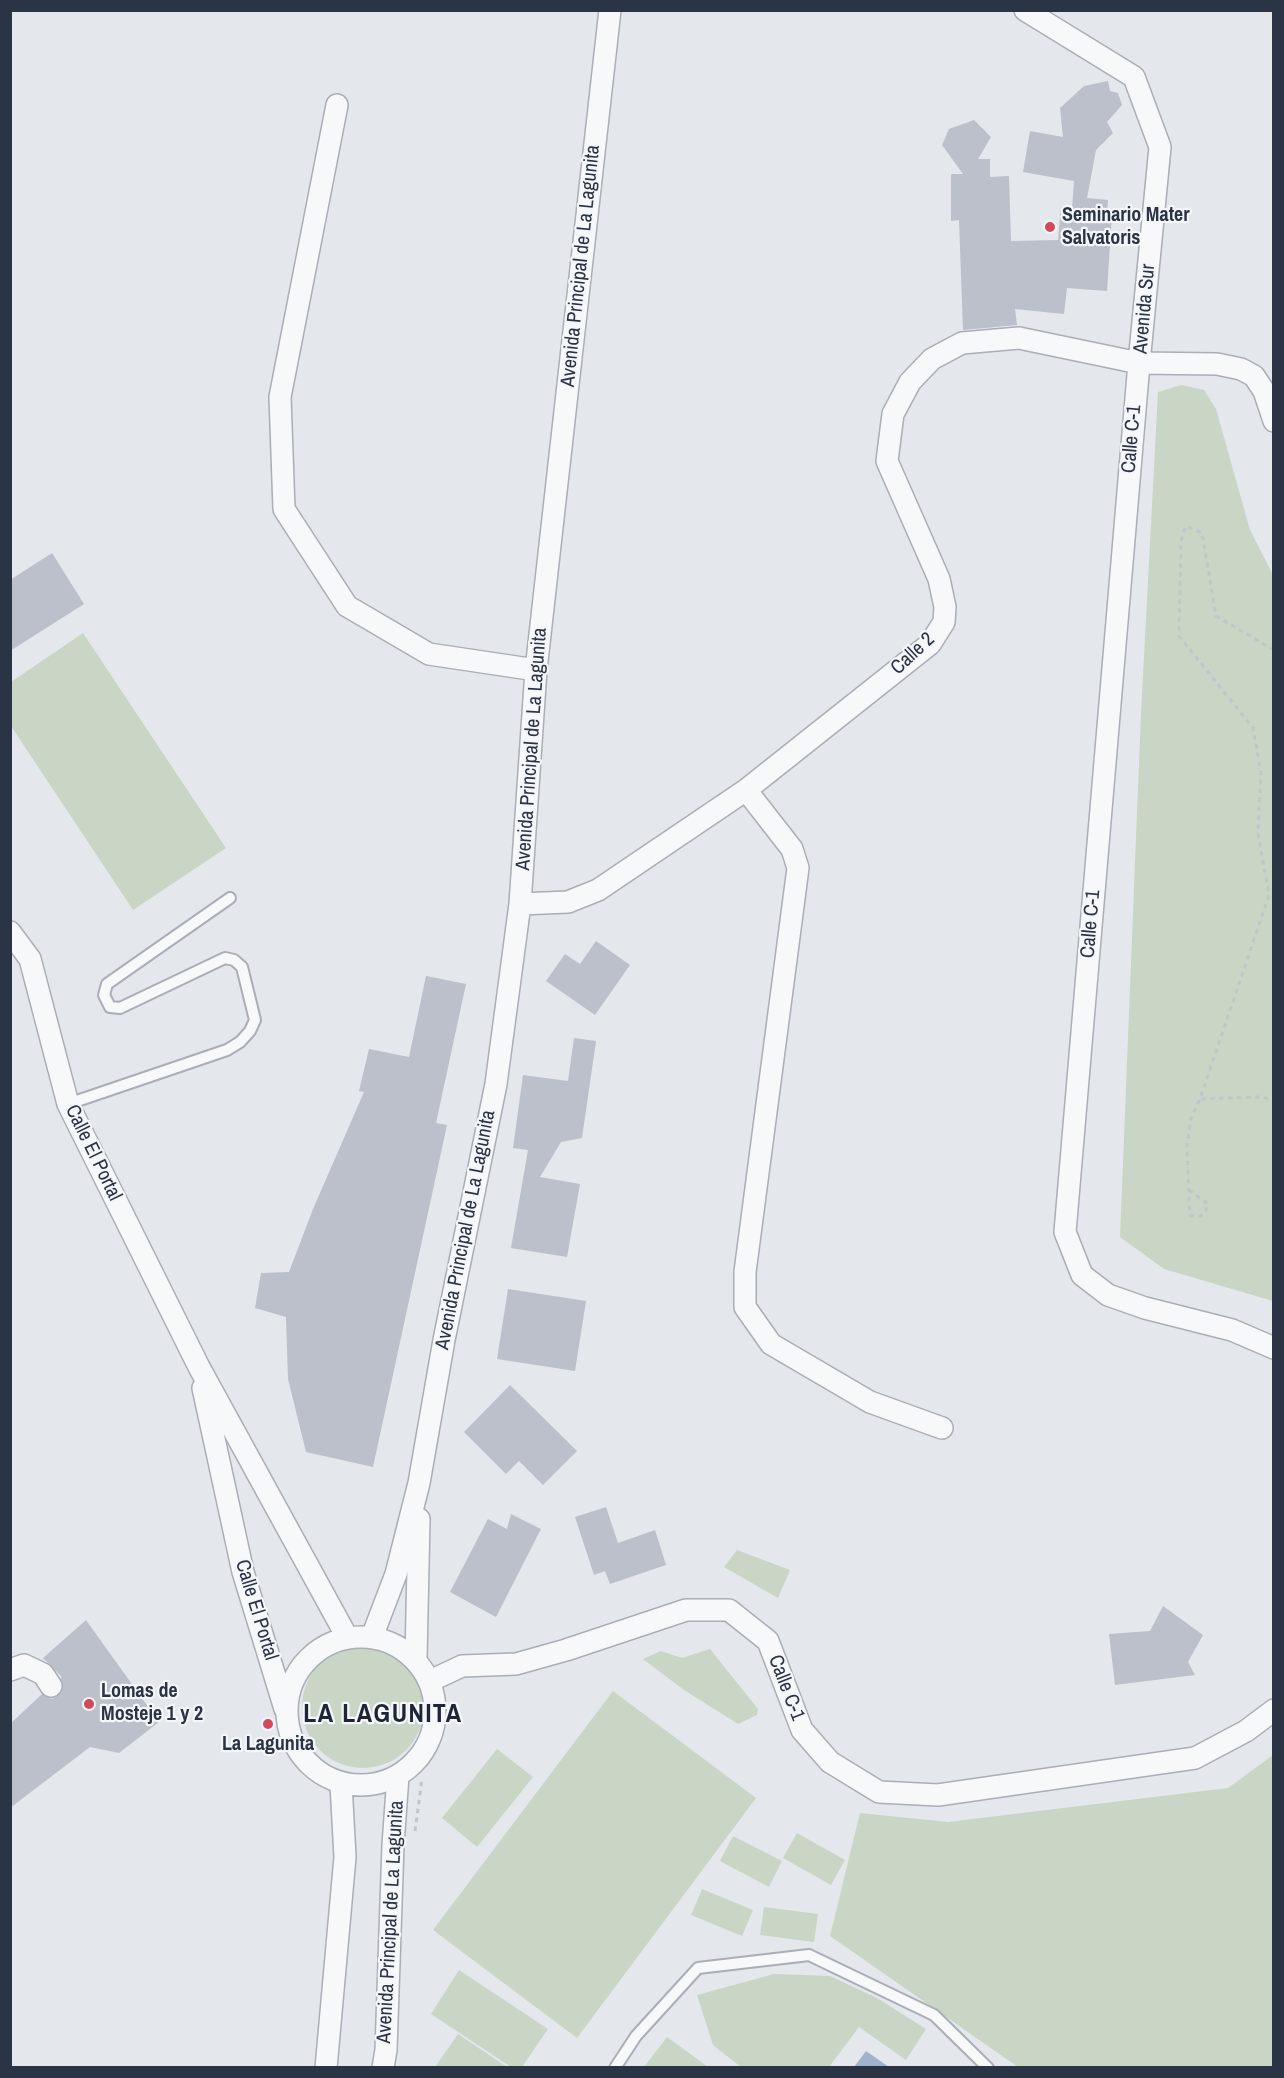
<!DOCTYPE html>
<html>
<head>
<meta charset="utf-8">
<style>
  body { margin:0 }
  #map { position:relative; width:1284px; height:2078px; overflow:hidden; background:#e4e7ec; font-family:"Archivo Narrow",sans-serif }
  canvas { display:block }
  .frame { position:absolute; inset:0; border:12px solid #2b3445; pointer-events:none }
</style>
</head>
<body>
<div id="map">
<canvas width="1284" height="2078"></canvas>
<div class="frame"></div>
</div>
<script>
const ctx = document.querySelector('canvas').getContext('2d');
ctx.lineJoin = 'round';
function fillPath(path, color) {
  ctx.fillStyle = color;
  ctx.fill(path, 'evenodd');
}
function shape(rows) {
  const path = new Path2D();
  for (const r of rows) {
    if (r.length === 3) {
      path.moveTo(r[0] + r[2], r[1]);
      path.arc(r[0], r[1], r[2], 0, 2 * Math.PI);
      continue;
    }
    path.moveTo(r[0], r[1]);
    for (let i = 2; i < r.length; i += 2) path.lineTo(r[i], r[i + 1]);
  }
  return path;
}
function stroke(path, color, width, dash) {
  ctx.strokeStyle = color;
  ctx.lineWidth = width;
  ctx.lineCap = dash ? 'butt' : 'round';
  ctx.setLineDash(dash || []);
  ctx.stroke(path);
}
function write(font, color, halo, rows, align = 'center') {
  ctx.font = font + ' "Archivo Narrow",sans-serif';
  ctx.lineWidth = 4.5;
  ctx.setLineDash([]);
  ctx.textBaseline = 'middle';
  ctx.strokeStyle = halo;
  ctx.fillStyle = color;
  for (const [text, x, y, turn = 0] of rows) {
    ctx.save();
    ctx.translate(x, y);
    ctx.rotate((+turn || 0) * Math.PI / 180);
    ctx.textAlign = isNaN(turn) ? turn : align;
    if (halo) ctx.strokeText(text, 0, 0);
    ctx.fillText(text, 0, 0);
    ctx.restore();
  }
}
const green = shape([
  [1181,385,1204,390,1216,409,1250,530,1273,575,1273,1301,1164,1269,1120,1237,1141,713,1158,392],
  [83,633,226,848,133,910,11,726,11,682],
  [737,1550,790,1570,778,1598,724,1567],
  [363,1707,61],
  [710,1649,758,1709,757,1715,738,1724,684,1690,643,1659,661,1651,682,1658],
  [613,1691,756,1798,577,2038,433,1930],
  [497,1749,533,1777,477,1847,442,1818],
  [1273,1755,1273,2067,1018,2067,830,1936,860,1813,948,1822,1228,1788],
  [797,1833,845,1860,831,1885,783,1858],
  [733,1836,782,1861,769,1887,720,1861],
  [702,1889,753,1910,742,1936,691,1915],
  [764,1907,818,1914,814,1942,760,1935],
  [459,1970,548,2029,522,2067,511,2067,431,2014],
  [774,1974,830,1976,877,1998,926,2029,906,2060,859,2027,829,2067,741,2067,713,2045,697,1995],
  [458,2034,507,2067,435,2067],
  [667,2037,708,2067,644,2067]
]);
const water = shape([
  [866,2051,889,2067,854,2067]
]);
const building = shape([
  [1108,81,1110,91,1118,93,1122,105,1107,122,1113,133,1096,150,1087,198,1108,200,1107,214,1112,214,1107,291,1067,288,1064,314,1015,309,1017,325,963,330,959,220,951,221,951,174,963,174,942,145,949,129,974,120,991,137,978,159,990,159,990,177,1009,176,1011,241,1058,240,1061,207,1072,208,1074,181,1023,172,1030,131,1063,137,1060,108,1084,86],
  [52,553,84,604,10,651,10,580],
  [596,941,630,965,595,1015,546,981,565,954,580,964],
  [426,976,466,984,436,1123,447,1125,373,1467,306,1452,288,1379,286,1317,255,1308,261,1273,289,1272,313,1209,364,1092,359,1091,369,1049,409,1057],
  [574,1038,596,1041,582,1138,561,1142,540,1177,580,1184,567,1257,511,1248,528,1150,513,1148,523,1075,568,1081],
  [508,1289,586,1301,575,1371,497,1359],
  [510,1385,577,1451,543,1485,519,1461,506,1474,464,1432],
  [606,1507,618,1543,655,1530,666,1565,610,1584,605,1571,594,1575,575,1517],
  [511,1514,541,1529,496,1617,450,1592,488,1519,507,1529],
  [1163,1606,1203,1635,1188,1662,1195,1675,1115,1685,1109,1634,1150,1631],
  [86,1620,159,1722,119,1753,90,1747,10,1808,10,1724,42,1694,52,1699,62,1692,61,1676,43,1658]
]);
const path = shape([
  [1274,650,1216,616,1202,533,1186,526,1181,541,1179,636,1253,728,1261,773,1258,834,1269,895,1200,1099,1261,1097,1274,1100],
  [1189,1190,1208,1204,1205,1213,1198,1217,1190,1215,1189,1202,1187,1146,1191,1119,1200,1099],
  [415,1831,422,1779]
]);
const lane = shape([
  [68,1104,227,1050,240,1042,250,1031,255,1020,242,967,234,960,225,958,120,1008,110,1007,104,995,107,984,230,898],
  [615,2068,636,2036,698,1968,809,1955,934,2015,988,2068]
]);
const street = shape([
  [1025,10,1134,77,1160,147,1139,363,1217,364,1241,369,1254,376,1264,391,1274,421],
  [337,105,280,397,284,509,347,606,429,654,536,670],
  [746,790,792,849,798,868,745,1272,745,1307,771,1344,870,1402,942,1428],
  [520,904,568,902,598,890,746,790,930,644,944,622,945,607,939,579,887,461,893,414,910,382,932,359,962,343,1019,338,1139,363,1065,1232,1082,1275,1108,1295,1145,1308,1232,1330,1274,1348],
  [10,932,30,959,68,1104,199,1367,347,1637],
  [203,1388,243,1572,285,1709],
  [372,1637,396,1574,419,1483,444,1340,496,1084,520,904,536,670,610,10],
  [361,1711,74],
  [416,1659,419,1519],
  [10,1670,24,1665,43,1674,51,1686],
  [430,1681,462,1666,516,1664,566,1650,686,1610,729,1610,768,1641,802,1730,830,1762,879,1792,938,1795,1195,1758,1246,1731,1274,1710],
  [326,2068,345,1857,341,1784],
  [383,2068,386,2050,393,1845,398,1776]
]);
const markers = [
  [1050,227,6,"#d1495b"],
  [89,1704,6,"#d1495b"],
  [268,1724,6,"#d1495b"]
];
const poiNames = [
  ["Seminario Mater",1062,216],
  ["Salvatoris",1062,239],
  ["Lomas de",101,1692],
  ["Mosteje 1 y 2",101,1715],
  ["La Lagunita",268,1745,"center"]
];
const streetNames = [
  ["Avenida Principal de La Lagunita",581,266,-84],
  ["Avenida Sur",1145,309,-85],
  ["Calle C-1",1132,439,-85],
  ["Calle 2",913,654,-43],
  ["Avenida Principal de La Lagunita",532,749,-86],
  ["Calle C-1",1091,924,-85],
  ["Calle El Portal",93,1153,64],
  ["Avenida Principal de La Lagunita",466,1230,-79],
  ["Calle El Portal",256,1610,73],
  ["Calle C-1",786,1688,69],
  ["Avenida Principal de La Lagunita",391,1922,-87]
];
const districtNames = [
  ["LA LAGUNITA",383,1715]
];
fillPath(green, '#c9d6c5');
fillPath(water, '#9fb4cc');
fillPath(building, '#bbc0ca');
stroke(lane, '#a9aeb7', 14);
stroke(street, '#a9aeb7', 24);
stroke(path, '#c2c5cb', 3, [4.5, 4.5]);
stroke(lane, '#f7f8fa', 10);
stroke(street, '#f7f8fa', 21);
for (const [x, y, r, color] of markers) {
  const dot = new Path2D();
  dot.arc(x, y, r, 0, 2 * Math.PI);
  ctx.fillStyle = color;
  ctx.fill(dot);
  stroke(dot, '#f4f6f9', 2);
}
write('bold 20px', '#2b3445', '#f4f6f9', poiNames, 'left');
write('20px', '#2b3445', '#f4f6f9', streetNames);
ctx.letterSpacing = '1.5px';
write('bold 26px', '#1d2536', '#f4f6f9', districtNames);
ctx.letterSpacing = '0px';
</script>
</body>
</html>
